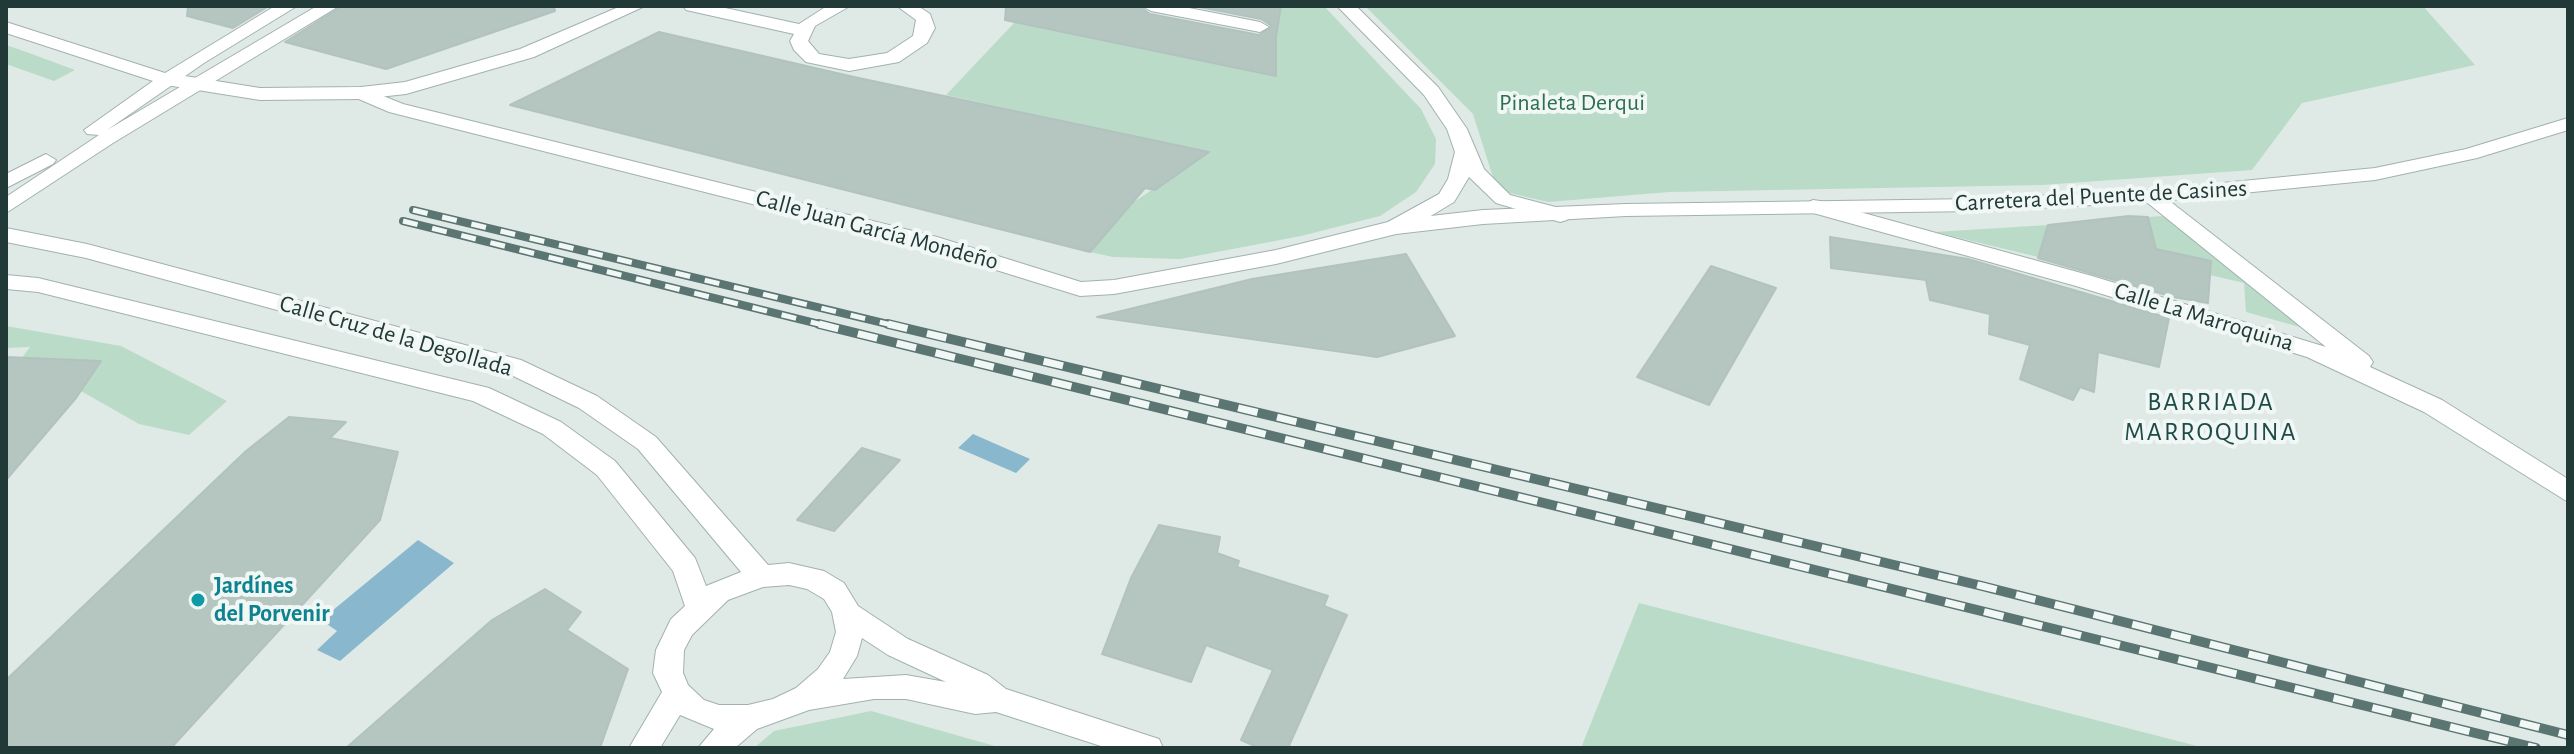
<!DOCTYPE html>
<html>
<head>
<meta charset="utf-8">
<style>
  body { margin:0 }
  #map { position:relative; width:2574px; height:754px; overflow:hidden; background:#dfeae7; font-family:"Alegreya Sans",sans-serif }
  canvas { display:block }
  .frame { position:absolute; inset:0; border:8px solid #213937; pointer-events:none }
</style>
</head>
<body>
<div id="map">
<canvas width="2574" height="754"></canvas>
<div class="frame"></div>
</div>
<script>
const ctx = document.querySelector('canvas').getContext('2d');
ctx.lineJoin = 'round';
function fillPath(path, color) {
  ctx.fillStyle = color;
  ctx.fill(path, 'evenodd');
}
function shape(rows) {
  const path = new Path2D();
  for (const r of rows) {
    path.moveTo(r[0], r[1]);
    for (let i = 2; i < r.length; i += 2) path.lineTo(r[i], r[i + 1]);
  }
  return path;
}
function stroke(path, color, width, dash) {
  ctx.strokeStyle = color;
  ctx.lineWidth = width;
  ctx.lineCap = dash ? 'butt' : 'round';
  ctx.setLineDash(dash || []);
  ctx.stroke(path);
}
function write(font, color, halo, rows, align = 'center') {
  ctx.font = font + ' "Alegreya Sans",sans-serif';
  ctx.lineWidth = 8;
  ctx.setLineDash([]);
  ctx.textBaseline = 'middle';
  ctx.strokeStyle = halo;
  ctx.fillStyle = color;
  for (const [text, x, y, turn = 0] of rows) {
    ctx.save();
    ctx.translate(x, y);
    ctx.rotate((+turn || 0) * Math.PI / 180);
    ctx.textAlign = isNaN(turn) ? turn : align;
    if (halo) ctx.strokeText(text, 0, 0);
    ctx.fillText(text, 0, 0);
    ctx.restore();
  }
}
const green = shape([
  [1281,6,1324,6,1421,109,1436,139,1435,164,1416,192,1380,216,1301,236,1180,259,1113,257,1090,252,1131,204,1208,152,946,95,1015,22,1275,76,1276,36],
  [1365,6,2423,6,2475,65,2302,103,2252,170,2042,185,1669,192,1548,202,1497,190,1473,114],
  [6,45,29,53,75,70,54,81,6,64],
  [2164,216,2307,329,2246,312,2244,283,2210,275,2211,261,2156,249,2148,217],
  [2048,225,2038,257,1935,232],
  [6,326,121,346,227,401,189,435,139,424,81,391,100,361,6,379,30,347,6,348],
  [1639,603,2205,748,1581,748],
  [871,711,1002,748,754,748,774,731]
]);
const water = shape([
  [973,434,1030,459,1016,473,958,448],
  [418,540,454,563,340,661,317,650,337,631,321,620]
]);
const building = shape([
  [188,6,269,6,233,28,187,16,188,6],
  [342,6,554,6,555,11,386,69,285,42,342,6],
  [1006,6,1139,6,1150,14,1259,35,1272,26,1261,19,1194,6,1281,6,1276,36,1276,76,1005,20,1006,6],
  [659,32,854,77,1209,152,1155,190,1145,188,1090,252,510,105,659,32],
  [2129,216,2148,217,2156,249,2211,261,2208,303,2173,297,2038,258,2048,225,2129,216],
  [1830,237,1968,259,2169,318,2159,367,2098,352,2094,392,2080,387,2073,400,2020,379,2030,345,1989,334,1990,314,1930,300,1926,280,1831,268,1830,237],
  [1406,254,1455,336,1377,357,1097,317,1252,279,1406,254],
  [1711,266,1776,288,1709,405,1637,377,1711,266],
  [6,357,101,361,76,398,6,480,6,357],
  [289,417,346,422,330,438,398,452,380,520,171,748,6,748,6,680,246,451,289,417],
  [862,448,900,460,834,531,797,520,862,448],
  [1159,525,1220,537,1217,553,1239,561,1237,567,1328,596,1324,606,1347,615,1288,748,1259,748,1241,740,1273,670,1206,645,1191,682,1102,654,1131,578,1159,525],
  [545,589,581,612,567,630,628,669,600,748,346,748,492,620,545,589]
]);
const pedestrian = shape([
  [1142,6,1179,6,1260,22,1269,27,1260,32,1151,11,1142,6]
]);
const minor = shape([
  [621,6,645,6,534,57,406,94,361,99,260,100,166,85,157,79,166,73,260,88,361,87,405,82,520,49,621,6],
  [683,6,716,6,799,24,827,6,850,6,815,26,808,41,819,54,849,59,887,53,913,36,916,20,897,6,918,6,930,14,935,28,927,43,899,62,849,71,806,62,794,50,790,41,794,34,686,10,683,6],
  [1337,6,1356,6,1438,87,1467,129,1484,169,1510,195,1567,210,1571,215,1567,220,1560,222,1496,203,1469,177,1454,202,1404,232,1388,232,1385,227,1388,222,1439,194,1448,179,1455,152,1447,129,1424,95,1337,6],
  [2151,190,2158,192,2369,356,2373,362,2370,367,2442,400,2568,479,2568,502,2424,412,2307,357,2076,286,1806,211,1802,206,1813,200,1820,201,2092,276,2326,347,2144,200,2141,196,2151,190]
]);
const tertiary = shape([
  [275,6,297,6,204,63,107,130,317,6,339,6,113,143,6,213,6,197,99,135,87,134,84,130,153,81,6,33,6,22,165,73,275,6],
  [361,87,403,104,937,237,1081,282,1114,280,1276,250,1396,220,1483,210,1626,204,1976,199,2151,190,2375,168,2466,149,2568,118,2568,130,2477,158,2375,180,2151,202,1976,211,1626,216,1483,224,1396,234,1276,264,1114,294,1080,296,922,247,389,112,354,97,354,89,361,87],
  [46,154,56,160,53,164,6,188,6,174,46,154],
  [6,228,87,244,521,360,597,396,656,437,768,565,789,563,824,571,844,583,858,606,908,639,988,675,1006,689,1159,739,1163,748,1107,748,996,712,975,714,906,699,874,699,809,710,757,729,735,748,698,748,714,729,680,715,660,748,629,748,662,692,653,673,656,650,671,619,685,606,673,571,597,475,543,434,473,401,38,292,6,289,6,275,38,278,489,388,561,422,615,461,695,558,706,586,741,572,638,449,579,408,505,372,86,258,6,242,6,228],
  [789,585,807,589,824,599,832,612,836,632,830,652,818,669,796,688,773,699,748,705,719,705,704,700,688,685,683,673,684,650,692,635,728,600,763,587,789,585],
  [862,638,888,655,946,682,906,675,843,679,857,656,862,638]
]);
const railFar1 = shape([
  [413,210,896,326],
  [403,221,827,326]
]);
const rail = shape([
  [819,324,2536,748],
  [888,324,1982,586,2568,735]
]);
const markers = [
  [198,600,8,"#0f9aa8"]
];
const parkNames = [
  ["Pinaleta Derqui",1572,103]
];
const streetNames = [
  ["Carretera del Puente de Casines",2101,196,-3],
  ["Calle Juan García Mondeño",877,230,15],
  ["Calle La Marroquina",2204,317,17],
  ["Calle Cruz de la Degollada",396,336,16]
];
const cultureNames = [
  ["Jardínes",214,586],
  ["del Porvenir",214,614]
];
const neighbourhoodNames = [
  ["BARRIADA",2211,402],
  ["MARROQUINA",2211,432]
];
fillPath(green, '#b9dbc7');
fillPath(water, '#89b8ce');
fillPath(building, '#b5c5c0');
stroke(building, '#b2c3bf', 2);
stroke(pedestrian, '#a2b1af', 2);
stroke(minor, '#a2b1af', 2);
stroke(tertiary, '#a2b1af', 2);
fillPath(pedestrian, '#fff');
fillPath(minor, '#fff');
fillPath(tertiary, '#fff');
stroke(railFar1, '#5b7572', 8);
stroke(rail, '#5b7572', 10);
stroke(railFar1, '#f0f7f4', 5, [15]);
stroke(rail, '#f0f7f4', 7, [20]);
for (const [x, y, r, color] of markers) {
  const dot = new Path2D();
  dot.arc(x, y, r, 0, 2 * Math.PI);
  ctx.fillStyle = color;
  ctx.fill(dot);
  stroke(dot, '#f0f7f4', 3);
}
write('24px', '#2d6f51', '#f0f7f4', parkNames);
write('24px', '#213937', '#f0f7f4', streetNames);
write('bold 24px', '#0d838f', '#f0f7f4', cultureNames, 'left');
ctx.letterSpacing = '2px';
write('26px', '#1e4b47', '#f0f7f4', neighbourhoodNames);
ctx.letterSpacing = '0px';
</script>
</body>
</html>
